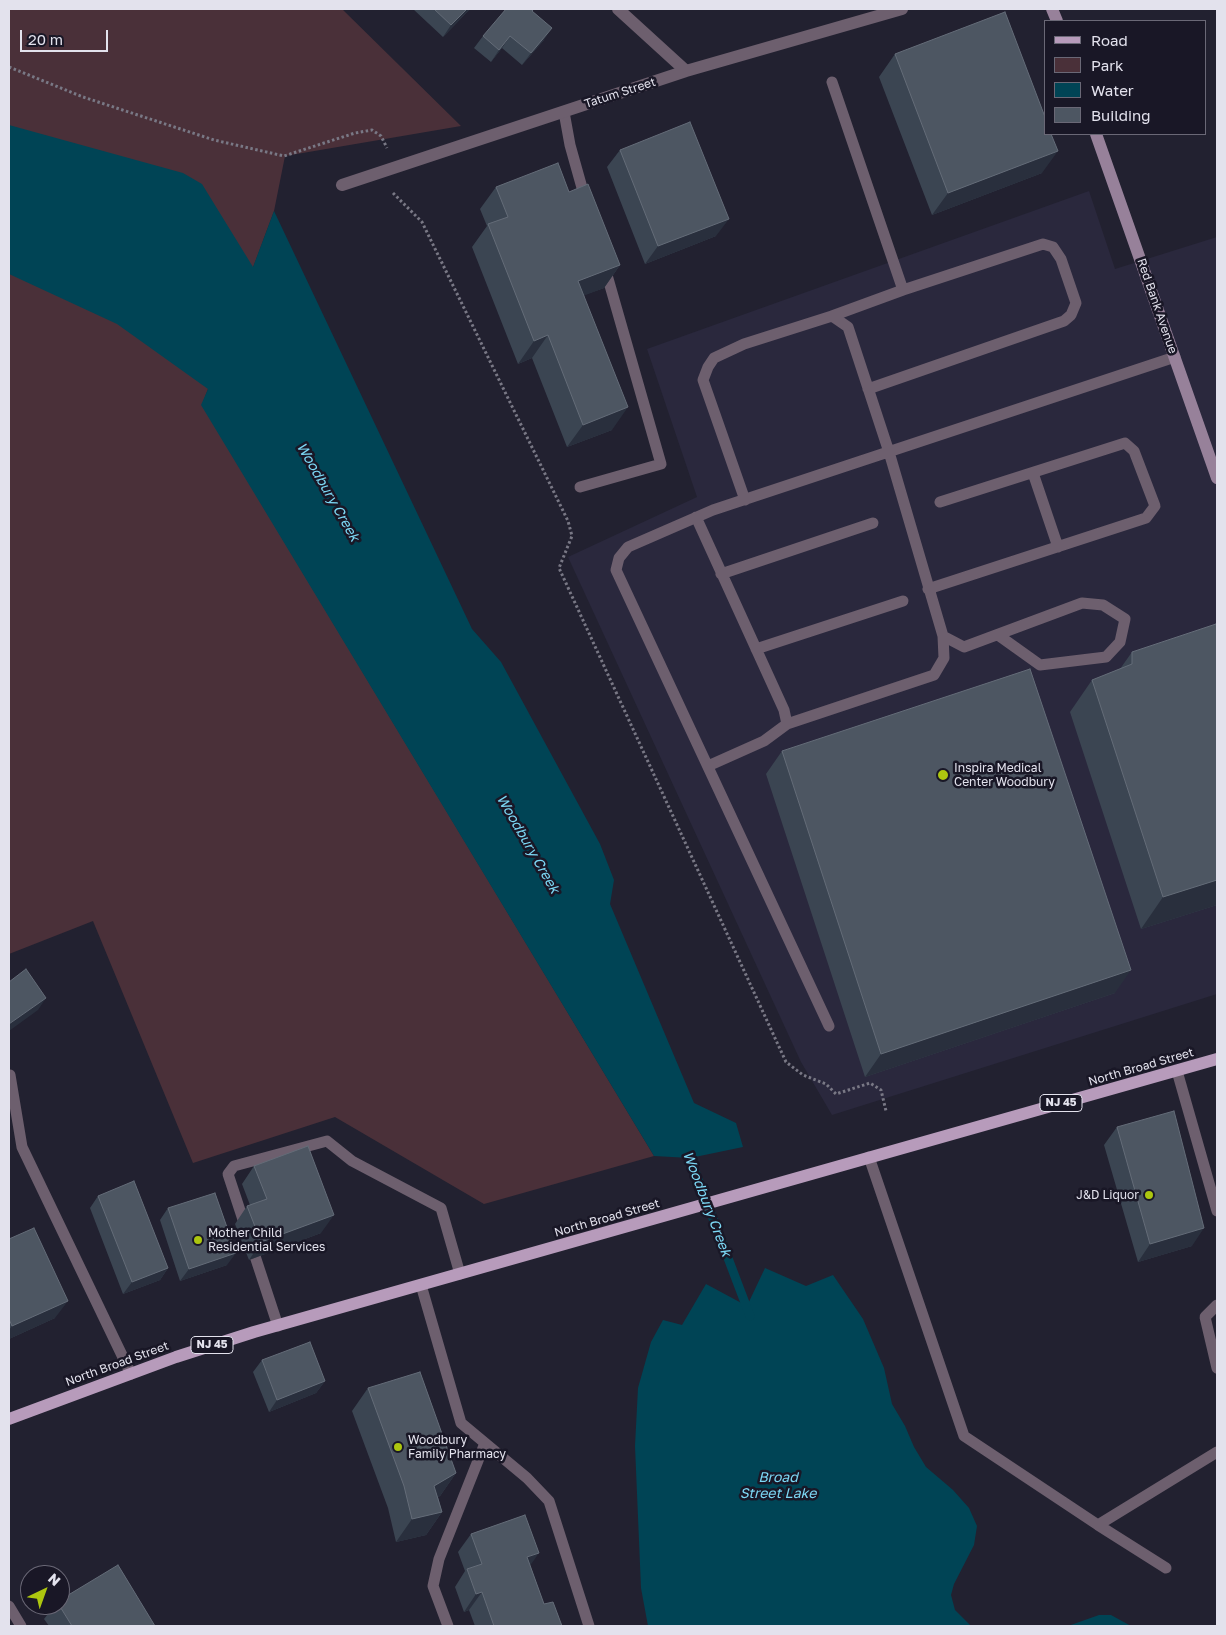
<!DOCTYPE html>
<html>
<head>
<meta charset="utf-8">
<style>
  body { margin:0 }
  #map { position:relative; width:1226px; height:1635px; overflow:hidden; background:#222130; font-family:"Golos Text",sans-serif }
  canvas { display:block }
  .frame { position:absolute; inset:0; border:10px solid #e3e2ed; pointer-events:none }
  .legend { position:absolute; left:1044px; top:20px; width:162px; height:115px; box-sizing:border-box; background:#191726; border:1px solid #6a6876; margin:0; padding:6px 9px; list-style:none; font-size:15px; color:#e3e2ed }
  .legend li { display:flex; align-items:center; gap:10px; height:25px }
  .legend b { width:25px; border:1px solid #6a6876 }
  .north { position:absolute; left:20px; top:1565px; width:50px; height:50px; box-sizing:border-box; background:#191726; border:1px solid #6a6876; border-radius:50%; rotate:42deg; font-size:14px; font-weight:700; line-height:20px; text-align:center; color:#e3e2ed }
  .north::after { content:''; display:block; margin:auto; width:18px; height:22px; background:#adc60f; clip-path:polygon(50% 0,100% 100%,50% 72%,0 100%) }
  .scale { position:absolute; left:20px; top:30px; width:88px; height:22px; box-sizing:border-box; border:2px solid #e3e2ed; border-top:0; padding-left:6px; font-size:15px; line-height:18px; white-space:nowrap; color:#e3e2ed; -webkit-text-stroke:4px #191726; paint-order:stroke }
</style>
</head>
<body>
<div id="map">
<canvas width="1226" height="1635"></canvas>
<div class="frame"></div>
<ul class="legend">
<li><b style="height:6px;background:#b79bbb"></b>Road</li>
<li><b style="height:14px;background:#4a3039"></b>Park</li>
<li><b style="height:14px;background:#045"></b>Water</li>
<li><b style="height:14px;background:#4d5662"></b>Building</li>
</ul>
<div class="north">N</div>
<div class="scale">20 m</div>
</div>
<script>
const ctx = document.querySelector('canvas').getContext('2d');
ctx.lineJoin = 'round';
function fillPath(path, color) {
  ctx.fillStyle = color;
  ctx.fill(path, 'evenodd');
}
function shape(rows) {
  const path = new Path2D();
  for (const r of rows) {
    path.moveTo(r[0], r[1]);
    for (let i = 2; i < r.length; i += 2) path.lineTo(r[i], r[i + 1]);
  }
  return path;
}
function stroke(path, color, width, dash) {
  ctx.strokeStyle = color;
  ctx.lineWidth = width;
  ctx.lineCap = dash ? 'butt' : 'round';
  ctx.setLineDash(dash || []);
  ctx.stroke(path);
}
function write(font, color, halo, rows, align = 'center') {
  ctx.font = font + ' "Golos Text",sans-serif';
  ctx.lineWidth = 5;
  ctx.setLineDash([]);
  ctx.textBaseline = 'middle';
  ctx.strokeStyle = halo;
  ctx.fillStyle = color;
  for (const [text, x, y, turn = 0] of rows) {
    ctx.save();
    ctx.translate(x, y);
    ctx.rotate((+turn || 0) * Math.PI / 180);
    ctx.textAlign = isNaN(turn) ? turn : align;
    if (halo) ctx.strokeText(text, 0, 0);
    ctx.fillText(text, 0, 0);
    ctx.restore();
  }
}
const built = shape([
  [1089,191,1115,269,1217,237,1217,994,832,1115,801,1062,568,557,697,497,647,349]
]);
const green = shape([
  [9,9,342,9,461,126,285,156,274,211,202,405,654,1156,484,1204,335,1117,193,1163,93,921,9,954]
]);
const water = shape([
  [9,125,183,173,202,184,253,267,274,211,472,629,501,662,600,844,614,880,610,904,694,1103,736,1123,743,1147,690,1158,654,1156,201,405,208,389,117,324,9,274],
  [765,1268,806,1286,833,1275,863,1319,884,1368,892,1404,905,1426,914,1447,926,1467,953,1490,969,1508,977,1526,974,1545,954,1584,951,1595,955,1610,971,1626,648,1626,641,1588,635,1446,638,1388,651,1342,663,1320,682,1325,706,1284,747,1306],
  [1099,1615,1111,1615,1131,1626,1068,1626]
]);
const stream = shape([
  [690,1158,750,1316]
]);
const path = shape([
  [9,67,83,97,214,140,284,156,355,133,372,130,381,136,387,148],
  [393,193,422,222,568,521,572,536,559,568,786,1062,803,1075,826,1084,836,1094,870,1083,881,1090,886,1111]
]);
const lane = shape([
  [832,82,903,290],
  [564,112,570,145,586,202],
  [832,316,903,290,1043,244,1053,247,1061,259,1076,303,1071,315,1064,321,868,389],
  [1033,473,1058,547],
  [580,487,661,464,605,268],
  [745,500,703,380,708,367,714,358,744,344,832,316,848,327,889,452,943,636,964,647,1082,603,1103,605,1125,619,1120,642,1106,657,1040,665,998,635],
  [696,517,784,710,787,724,764,741,708,766],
  [721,574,873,523],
  [928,589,1146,518,1155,506,1134,451,1125,443,940,502],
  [756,649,903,601],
  [787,724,934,675,944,658,943,636],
  [829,1026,616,570,619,558,628,547,713,510,1175,357],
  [1177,1071,1217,1211],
  [10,1075,22,1147,131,1374],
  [869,1157,964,1436,1098,1525,1217,1452],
  [421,1285,461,1423,527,1478,549,1501,589,1626],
  [1217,1305,1205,1317,1217,1368],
  [278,1326,228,1174,234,1166,327,1141,352,1161,441,1208,460,1274],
  [1098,1525,1166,1568],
  [9,1606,21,1626],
  [448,1626,433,1586,439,1559,485,1443]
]);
const street = shape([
  [618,9,686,71],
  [342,185,686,71,902,9]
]);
const secondary = shape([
  [1052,9,1057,21],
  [1096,134,1217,478]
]);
const primary = shape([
  [9,1419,176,1357,254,1332,1217,1059]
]);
const wall = shape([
  [413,9,470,9,443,37],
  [533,12,544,40,522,65,502,48,491,62,474,48,483,36],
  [895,54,1042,173,932,215,879,77],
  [620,150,716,236,645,264,607,167],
  [496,187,569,192,620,265,604,288,584,295,612,430,567,447,532,358,518,364,472,247,487,226,480,209],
  [1217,628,1217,905,1141,929,1070,712,1092,680,1120,669,1132,652],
  [782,751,1115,993,865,1077,766,774],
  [1117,1127,1192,1246,1138,1262,1104,1145],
  [254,1166,321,1233,249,1260,235,1224,247,1206,250,1205,242,1184],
  [98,1196,168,1268,160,1280,123,1294,90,1208],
  [168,1208,227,1265,180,1281,160,1220],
  [9,1239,55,1318,9,1339],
  [262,1360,325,1381,316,1393,269,1412,253,1372],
  [368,1388,456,1473,440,1496,438,1497,442,1512,426,1535,396,1542,388,1508,352,1411],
  [471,1534,530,1565,544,1604,562,1626,475,1626,469,1610,464,1612,455,1587,465,1571,458,1552],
  [55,1605,60,1605,155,1626,49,1626,44,1619]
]);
const shadedWall = shape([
  [467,9,470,9,443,37,451,25],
  [552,28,544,40,522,65,531,53],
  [510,36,502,48,491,62,499,50],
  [1058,151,1042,173,932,215,948,193],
  [729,219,716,236,645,264,658,246],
  [620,265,604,288,562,304,578,281],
  [548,335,532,358,518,364,534,341],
  [628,407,612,430,567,447,583,425],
  [1217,880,1217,905,1141,929,1163,897],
  [1131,970,1115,993,865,1077,881,1054],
  [46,998,38,1010,9,1031,9,1024],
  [334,1215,321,1233,249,1260,261,1242],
  [1204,1228,1192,1246,1138,1262,1150,1244],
  [236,1253,227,1265,180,1281,189,1269],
  [168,1268,160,1280,123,1294,132,1282],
  [68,1301,55,1318,9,1339,9,1330,12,1326],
  [325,1381,316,1393,269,1412,277,1400],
  [456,1473,440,1496,418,1508,434,1486],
  [442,1512,426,1535,396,1542,412,1519],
  [539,1553,527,1570,527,1557],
  [482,1592,469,1610,464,1612,476,1594]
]);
const building = shape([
  [434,9,467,9,451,25,434,9],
  [506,9,534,9,532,11,552,28,531,53,510,36,499,50,483,36,506,9],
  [1005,12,1045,117,1045,134,1051,134,1058,151,948,193,895,54,1005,12],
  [690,122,729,219,658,246,620,150,690,122],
  [558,163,569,192,588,184,620,265,578,281,628,407,583,425,548,335,534,341,488,224,508,217,496,187,558,163],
  [1216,624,1217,628,1217,880,1163,897,1092,680,1132,664,1132,652,1216,624],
  [1030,669,1131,970,881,1054,782,751,1030,669],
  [26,969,46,998,9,1024,9,982,26,969],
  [1174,1111,1204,1228,1150,1244,1117,1127,1174,1111],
  [308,1146,334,1215,261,1242,247,1206,267,1199,254,1166,308,1146],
  [134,1181,168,1268,132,1282,98,1196,134,1181],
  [215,1193,236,1253,189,1269,168,1208,215,1193],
  [34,1228,68,1301,12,1326,9,1319,9,1239,34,1228],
  [310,1342,325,1381,277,1400,262,1360,310,1342],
  [420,1372,456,1473,434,1486,442,1512,412,1519,404,1486,368,1388,420,1372],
  [525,1515,539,1553,527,1557,544,1604,553,1602,562,1626,494,1626,482,1592,476,1594,467,1569,482,1564,471,1534,525,1515],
  [118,1565,155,1626,72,1626,59,1605,60,1605,60,1600,118,1565]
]);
const markers = [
  [943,775,6,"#adc60f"],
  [1149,1195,5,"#adc60f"],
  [198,1240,5,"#adc60f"],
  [398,1447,5,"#adc60f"]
];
const shields = [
  [1061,1103,42],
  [212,1345,42]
];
const shieldNames = [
  ["NJ 45",1061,1103],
  ["NJ 45",212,1345]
];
const streetNames = [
  ["Tatum Street",620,93,-18],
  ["Red Bank Avenue",1157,306,71],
  ["North Broad Street",1141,1067,-16],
  ["North Broad Street",607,1218,-16],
  ["North Broad Street",117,1364,-20]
];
const poiNames = [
  ["Inspira Medical",954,768],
  ["Center Woodbury",954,782],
  ["J&D Liquor",1139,1195,"right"],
  ["Mother Child",208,1233],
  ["Residential Services",208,1247],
  ["Woodbury",408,1440],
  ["Family Pharmacy",408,1454]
];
const waterNames = [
  ["Woodbury Creek",328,492,60],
  ["Woodbury Creek",528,844,60],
  ["Woodbury Creek",707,1204,69],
  ["Broad",778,1478],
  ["Street Lake",778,1494]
];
fillPath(built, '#2a283d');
fillPath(green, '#4a3039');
fillPath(water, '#045');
stroke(stream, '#045', 9);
stroke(path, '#797885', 3, [2.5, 2.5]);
stroke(lane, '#6d5f6e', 11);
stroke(street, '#6d5f6e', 12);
stroke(secondary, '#97819a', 12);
stroke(primary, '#b79bbb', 12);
fillPath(wall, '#3b4552');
fillPath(shadedWall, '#292f3d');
fillPath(building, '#4d5662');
stroke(building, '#646c78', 1);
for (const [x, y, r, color] of markers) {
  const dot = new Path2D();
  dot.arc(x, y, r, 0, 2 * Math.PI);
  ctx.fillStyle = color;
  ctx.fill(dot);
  stroke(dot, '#191726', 2);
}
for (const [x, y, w] of shields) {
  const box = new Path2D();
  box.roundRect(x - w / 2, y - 8.5, w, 17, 4);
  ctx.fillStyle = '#191726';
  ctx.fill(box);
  stroke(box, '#e3e2ed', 1);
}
write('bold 11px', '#e3e2ed', null, shieldNames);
write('12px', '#e3e2ed', '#191726', streetNames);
write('12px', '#e3e2ed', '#191726', poiNames, 'left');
write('italic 14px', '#7cd8f5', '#191726', waterNames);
</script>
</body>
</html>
